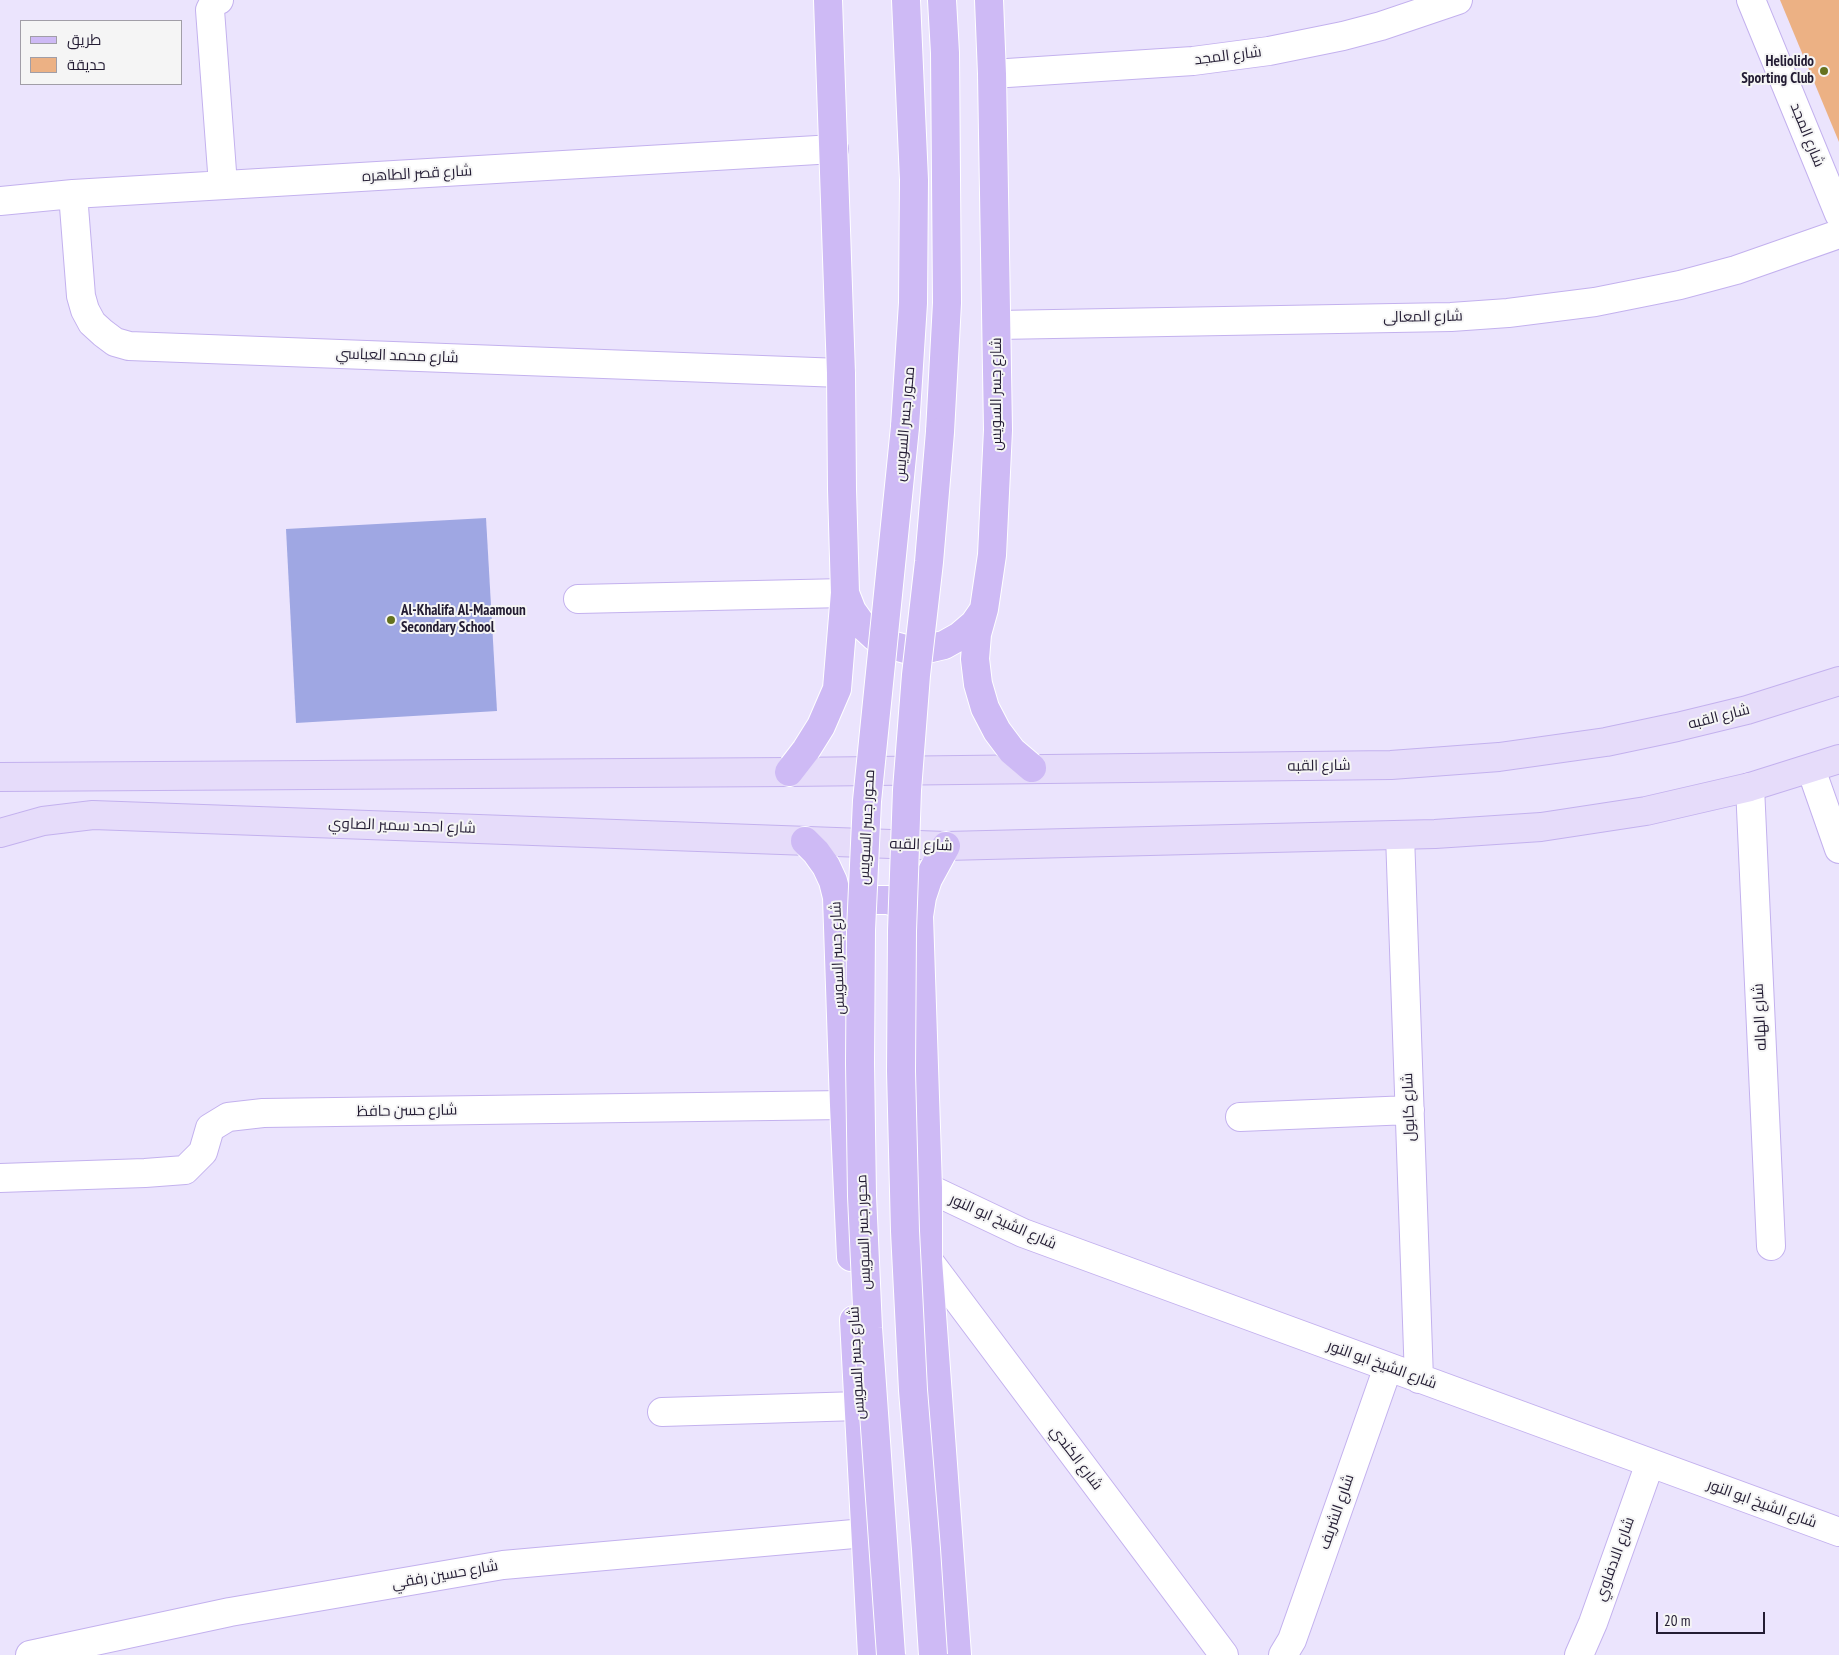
<!DOCTYPE html>
<html>
<head>
<meta charset="utf-8">
<style>
  body { margin:0 }
  #map { position:relative; width:1839px; height:1655px; overflow:hidden; background:#ebe4fd; font-family:"PT Sans Narrow",Cairo,sans-serif }
  canvas { display:block }
  .legend { position:absolute; left:20px; top:20px; width:162px; height:65px; box-sizing:border-box; background:#f5f5f5; border:1px solid #a19ea7; margin:0; padding:6px 9px; list-style:none; font-size:15px; color:#231c33 }
  .legend li { display:flex; align-items:center; gap:10px; height:25px }
  .legend b { width:25px; border:1px solid #a19ea7 }
  .scale { position:absolute; left:1656px; top:1612px; width:109px; height:22px; box-sizing:border-box; border:2px solid #231c33; border-top:0; padding-left:6px; font-size:15px; line-height:18px; white-space:nowrap; color:#231c33; -webkit-text-stroke:4px #f5f5f5; paint-order:stroke }
</style>
</head>
<body>
<div id="map">
<canvas width="1839" height="1655"></canvas>
<ul class="legend">
<li><b style="height:6px;background:#cebaf5"></b>طريق</li>
<li><b style="height:14px;background:#ecb184"></b>حديقة</li>
</ul>
<div class="scale">20 m</div>
</div>
<script>
const ctx = document.querySelector('canvas').getContext('2d');
ctx.lineJoin = 'round';
function fillPath(path, color) {
  ctx.fillStyle = color;
  ctx.fill(path, 'evenodd');
}
function shape(rows) {
  const path = new Path2D();
  for (const r of rows) {
    path.moveTo(r[0], r[1]);
    for (let i = 2; i < r.length; i += 2) path.lineTo(r[i], r[i + 1]);
  }
  return path;
}
function stroke(path, color, width, dash) {
  ctx.strokeStyle = color;
  ctx.lineWidth = width;
  ctx.lineCap = dash ? 'butt' : 'round';
  ctx.setLineDash(dash || []);
  ctx.stroke(path);
}
function write(font, color, halo, rows, align = 'center') {
  ctx.font = font + ' "PT Sans Narrow",Cairo,sans-serif';
  ctx.lineWidth = 4;
  ctx.setLineDash([]);
  ctx.textBaseline = 'middle';
  ctx.strokeStyle = halo;
  ctx.fillStyle = color;
  for (const [text, x, y, turn = 0] of rows) {
    ctx.save();
    ctx.translate(x, y);
    ctx.rotate((+turn || 0) * Math.PI / 180);
    ctx.textAlign = isNaN(turn) ? turn : align;
    if (halo) ctx.strokeText(text, 0, 0);
    ctx.fillText(text, 0, 0);
    ctx.restore();
  }
}
const green = shape([
  [1780,0,1839,0,1839,142]
]);
const building = shape([
  [486,518,497,711,296,723,286,529]
]);
const minor = shape([
  [219,0,214,2,210,10,223,185],
  [1751,0,1839,214],
  [992,74,1193,61,1269,51,1343,36,1381,26,1458,0],
  [73,194,81,296,85,310,92,323,103,333,115,342,129,346,841,373],
  [0,201,73,194,834,149],
  [997,325,1451,317,1508,313,1595,302,1680,285,1736,270,1839,234],
  [578,599,845,593],
  [1811,769,1839,849],
  [1750,787,1771,1246],
  [1400,835,1419,1379],
  [1240,1117,1410,1110],
  [0,1178,145,1173,185,1170,203,1152,210,1128,228,1117,263,1113,844,1105],
  [928,1188,1023,1233,1839,1532],
  [928,1260,1224,1655],
  [662,1412,859,1406],
  [30,1655,230,1612,503,1565,865,1533],
  [1283,1655,1292,1640,1303,1609,1388,1367],
  [1579,1655,1593,1623,1650,1463]
]);
const secondary = shape([
  [0,777,789,772,1391,765,1499,757,1606,742,1677,727,1747,710,1839,681],
  [0,833,43,821,93,815,946,846,1435,834,1541,827,1646,811,1750,787,1839,759]
]);
const primary = shape([
  [989,0,992,74,998,430,992,555,984,609,977,634,975,659,978,684,985,708,997,731,1012,751,1032,768],
  [905,427,913,303,914,180,906,0],
  [940,432,947,303,945,53,942,0],
  [845,593,852,611,862,625,875,637,891,645,909,650,927,649,944,645,960,636,974,624,983,611],
  [789,772,806,750,821,726,837,689,845,593,842,489,841,373,828,0],
  [805,841,816,852,826,866,833,881,837,897,844,1105,851,1257],
  [946,846,928,879,922,897,919,916,928,1188,928,1260,957,1655],
  [843,911,853,905,870,900,888,900,905,905,919,916],
  [854,1320,872,1655]
]);
const primaryBridge = shape([
  [891,1655,868,1328,862,1196,860,1063,861,930,867,801,905,427],
  [933,1655,926,1549,913,1390,905,1231,901,1071,902,931,907,790,916,675,929,562,940,432]
]);
const markers = [
  [1824,71,5,"#65721e"],
  [391,620,5,"#65721e"]
];
const streetNames = [
  ["شارع المجد",1228,56,-7],
  ["شارع المجد",1807,135,68],
  ["شارع قصر الطاهره",417,174,-3],
  ["شارع المعالى",1423,317,-1],
  ["شارع محمد العباسي",397,356,2],
  ["شارع جسر السويس",997,394,-90],
  ["محور جسر السويس",905,424,-85],
  ["شارع القبه",1719,717,-14],
  ["شارع القبه",1319,766,-1],
  ["شارع احمد سمير الصاوي",402,826,2],
  ["محور جسر السويس",867,827,-87],
  ["شارع القبه",921,845,2],
  ["شارع جسر السويس",838,958,-92],
  ["شارع الهاله",1760,1017,-93],
  ["شارع كابول",1409,1107,-92],
  ["شارع حسن حافظ",407,1111,-1],
  ["شارع الشيخ ابو النور",1003,1222,24],
  ["محور جسر السويس",864,1232,-92],
  ["شارع جسر السويس",857,1363,-93],
  ["شارع الشيخ ابو النور",1382,1365,20],
  ["شارع الكندي",1076,1458,53],
  ["شارع الشيخ ابو النور",1762,1504,20],
  ["شارع الشريف",1337,1512,-71],
  ["شارع الادفاوي",1615,1559,-70],
  ["شارع حسين رفقي",445,1575,-10]
];
const poiNames = [
  ["Heliolido",1814,62],
  ["Sporting Club",1814,79],
  ["Al-Khalifa Al-Maamoun",401,611,"left"],
  ["Secondary School",401,628,"left"]
];
fillPath(green, '#ecb184');
fillPath(building, '#9fa7e3');
stroke(minor, '#c3b1ee', 30);
stroke(secondary, '#c3b1ee', 30);
stroke(primary, '#fff', 30);
stroke(minor, '#fff', 28);
stroke(secondary, '#e6dcfa', 28);
stroke(primary, '#cebaf5', 28);
stroke(primaryBridge, '#fff', 30, []);
stroke(primaryBridge, '#cebaf5', 28);
for (const [x, y, r, color] of markers) {
  const dot = new Path2D();
  dot.arc(x, y, r, 0, 2 * Math.PI);
  ctx.fillStyle = color;
  ctx.fill(dot);
  stroke(dot, '#f5f5f5', 2);
}
write('15px', '#231c33', '#f5f5f5', streetNames);
write('bold 15px', '#231c33', '#f5f5f5', poiNames, 'right');
</script>
</body>
</html>
